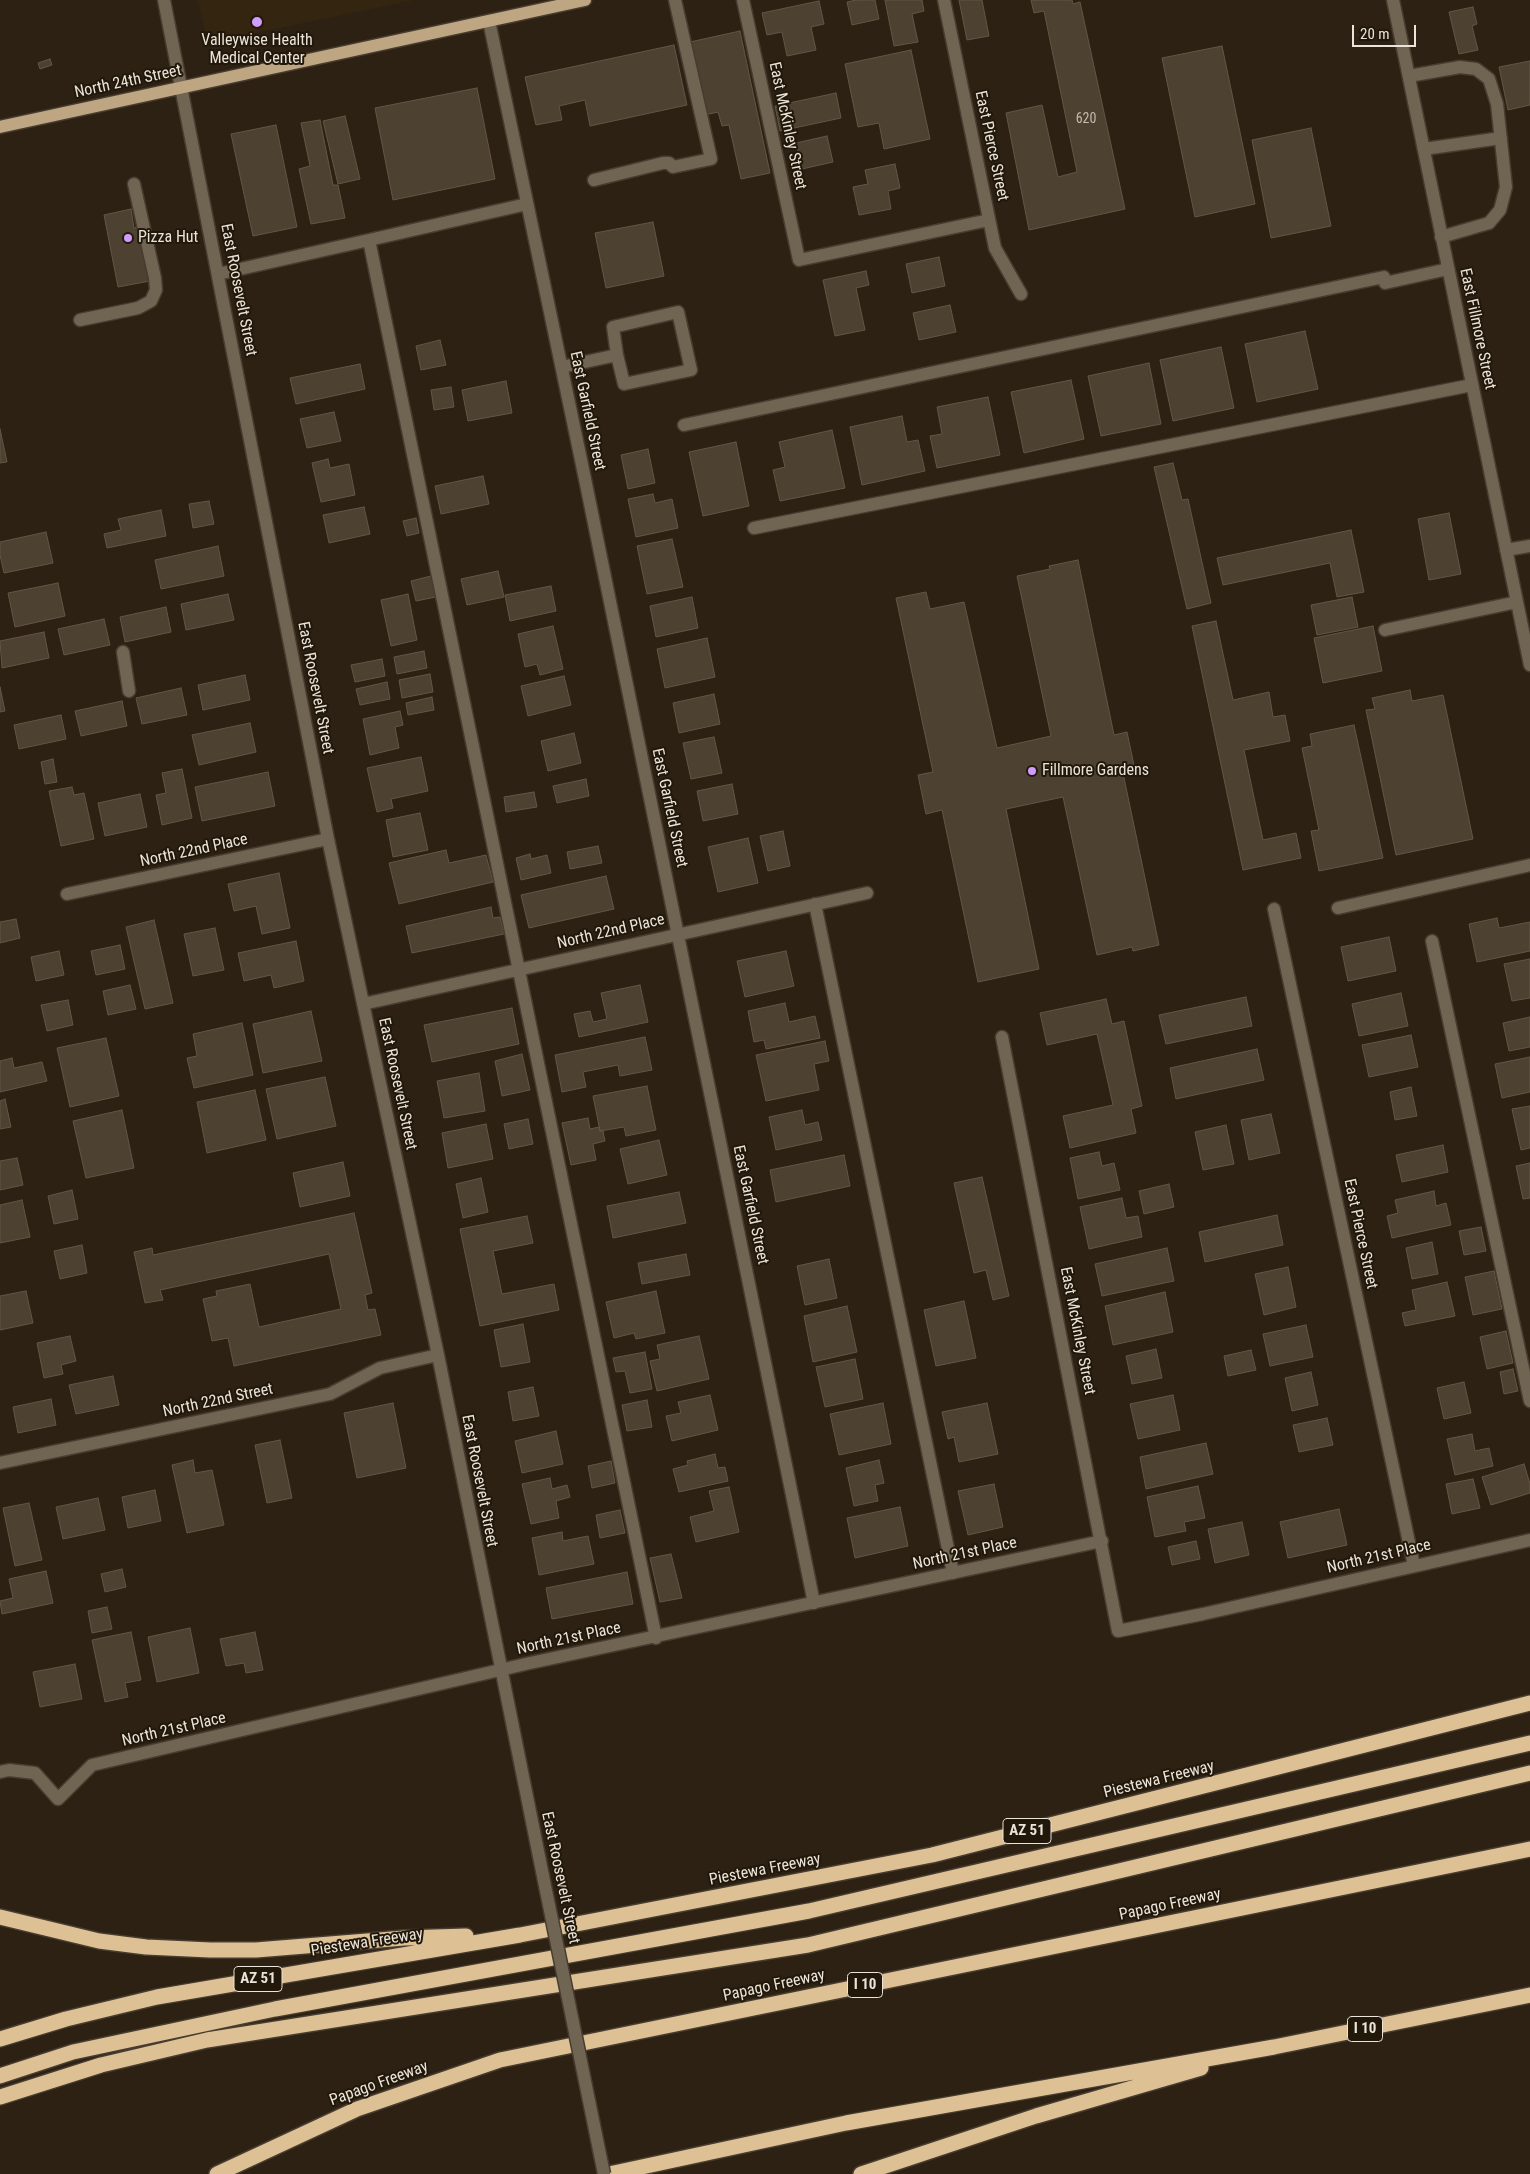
<!DOCTYPE html>
<html>
<head>
<meta charset="utf-8">
<style>
  body { margin:0 }
  #map { position:relative; width:1530px; height:2174px; overflow:hidden; background:#2c2113; font-family:"Roboto Condensed",sans-serif }
  canvas { display:block }
  .scale { position:absolute; left:1352px; top:25px; width:64px; height:22px; box-sizing:border-box; border:2px solid #ebe4da; border-top:0; padding-left:6px; font-size:15px; line-height:18px; white-space:nowrap; color:#ebe4da; -webkit-text-stroke:4px #22180a; paint-order:stroke }
</style>
</head>
<body>
<div id="map">
<canvas width="1530" height="2174"></canvas>
<div class="scale">20 m</div>
</div>
<script>
const ctx = document.querySelector('canvas').getContext('2d');
ctx.lineJoin = 'round';
function fillPath(path, color) {
  ctx.fillStyle = color;
  ctx.fill(path, 'evenodd');
}
function shape(rows) {
  const path = new Path2D();
  for (const r of rows) {
    path.moveTo(r[0], r[1]);
    for (let i = 2; i < r.length; i += 2) path.lineTo(r[i], r[i + 1]);
  }
  return path;
}
function stroke(path, color, width, dash) {
  ctx.strokeStyle = color;
  ctx.lineWidth = width;
  ctx.lineCap = dash ? 'butt' : 'round';
  ctx.setLineDash(dash || []);
  ctx.stroke(path);
}
function write(font, color, halo, rows, align = 'center') {
  ctx.font = font + ' "Roboto Condensed",sans-serif';
  ctx.lineWidth = 4;
  ctx.setLineDash([]);
  ctx.textBaseline = 'middle';
  ctx.strokeStyle = halo;
  ctx.fillStyle = color;
  for (const [text, x, y, turn = 0] of rows) {
    ctx.save();
    ctx.translate(x, y);
    ctx.rotate((+turn || 0) * Math.PI / 180);
    ctx.textAlign = isNaN(turn) ? turn : align;
    if (halo) ctx.strokeText(text, 0, 0);
    ctx.fillText(text, 0, 0);
    ctx.restore();
  }
}
const built = shape([
  [197,0,415,0,222,40,208,34,204,27]
]);
const building = shape([
  [856,0,875,0,879,19,852,25,847,2,856,0],
  [885,0,922,0,924,11,912,14,918,42,894,46,885,0],
  [959,0,982,0,989,36,967,40,959,0],
  [1031,0,1072,0,1073,4,1080,2,1125,209,1029,230,1006,113,1042,105,1058,177,1077,172,1044,11,1034,13,1031,0],
  [819,1,824,24,811,27,816,50,787,56,782,32,767,35,762,13,819,1],
  [1473,7,1477,24,1472,26,1478,50,1459,54,1449,12,1473,7],
  [740,31,770,173,741,179,729,125,722,126,718,112,705,115,690,42,740,31],
  [674,45,687,105,590,126,585,100,559,106,562,120,536,125,525,77,674,45],
  [1222,46,1255,204,1195,217,1162,58,1222,46],
  [911,50,930,139,884,149,879,123,858,127,845,64,911,50],
  [50,59,52,65,40,69,38,63,50,59],
  [1530,61,1530,105,1508,110,1499,67,1530,61],
  [477,88,495,179,393,200,375,108,477,88],
  [836,93,841,118,780,131,775,106,836,93],
  [345,116,360,179,338,184,323,121,345,116],
  [320,120,333,185,338,185,345,218,311,224,299,169,310,166,301,123,320,120],
  [276,125,297,227,253,236,231,134,276,125],
  [1311,128,1331,226,1271,238,1252,140,1311,128],
  [827,136,833,162,802,169,796,143,827,136],
  [895,164,900,188,888,191,891,209,859,215,853,187,868,184,865,170,895,164],
  [131,209,134,228,139,227,150,281,118,287,104,215,131,209],
  [653,222,664,276,606,288,595,233,653,222],
  [939,257,945,286,912,293,906,264,939,257],
  [866,271,869,285,856,288,865,330,835,336,823,280,866,271],
  [950,305,956,332,919,340,913,313,950,305],
  [1305,331,1318,389,1257,402,1245,344,1305,331],
  [440,340,446,365,421,370,416,346,440,340],
  [1221,347,1234,408,1173,421,1160,360,1221,347],
  [1149,363,1161,424,1101,436,1088,376,1149,363],
  [360,364,365,389,296,404,290,378,360,364],
  [1071,380,1084,439,1024,453,1011,392,1071,380],
  [506,381,512,413,468,421,462,390,506,381],
  [451,387,454,407,434,410,431,390,451,387],
  [988,397,1000,455,937,468,930,436,942,434,937,407,988,397],
  [334,412,341,441,307,448,300,419,334,412],
  [902,416,907,442,918,440,925,471,862,485,850,427,902,416],
  [0,429,7,462,0,463,0,429],
  [832,430,845,488,780,501,773,470,785,467,779,442,832,430],
  [736,442,749,506,703,516,689,452,736,442],
  [648,449,655,483,628,489,621,455,648,449],
  [328,459,330,468,349,464,355,495,321,502,312,463,328,459],
  [1173,463,1182,500,1188,499,1211,603,1187,609,1154,467,1173,463],
  [483,476,489,504,441,514,435,486,483,476],
  [653,494,655,503,672,499,678,528,636,537,628,499,653,494],
  [209,501,214,524,193,528,189,504,209,501],
  [364,507,370,534,329,543,323,515,364,507],
  [161,510,166,536,107,548,104,534,121,530,118,519,161,510],
  [1449,513,1461,574,1429,580,1418,519,1449,513],
  [416,518,419,533,407,536,403,521,416,518],
  [1351,530,1364,592,1337,597,1330,563,1223,585,1217,558,1351,530],
  [46,532,53,563,4,573,0,555,0,542,46,532],
  [672,539,683,587,647,594,637,546,672,539],
  [218,546,224,576,161,589,155,560,218,546],
  [1078,560,1114,735,1127,732,1135,770,1123,773,1159,945,1133,951,1132,947,1097,955,1063,797,1006,809,1039,969,978,982,942,810,926,814,918,775,933,772,896,598,926,592,930,609,964,602,997,748,1051,736,1017,576,1050,569,1049,566,1078,560],
  [498,571,504,597,467,605,461,579,498,571],
  [431,576,436,597,416,601,411,581,431,576],
  [58,583,65,616,15,627,8,593,58,583],
  [551,586,556,611,510,621,505,595,551,586],
  [228,594,234,620,186,630,181,604,228,594],
  [408,594,417,640,391,646,381,600,408,594],
  [692,597,698,628,656,637,650,606,692,597],
  [1352,597,1358,627,1317,635,1311,605,1352,597],
  [166,607,171,632,125,642,120,617,166,607],
  [104,619,110,645,64,655,58,629,104,619],
  [1216,621,1233,700,1269,692,1273,717,1285,715,1290,741,1244,750,1263,840,1296,833,1301,858,1243,870,1192,626,1216,621],
  [553,626,563,669,540,675,537,664,525,667,518,634,553,626],
  [1373,626,1382,671,1323,683,1314,638,1373,626],
  [44,632,49,658,2,668,0,641,44,632],
  [707,638,715,677,665,688,657,649,707,638],
  [424,651,427,668,397,674,394,657,424,651],
  [382,659,385,676,355,682,351,665,382,659],
  [430,674,433,692,402,698,399,680,430,674],
  [245,675,250,700,203,710,198,685,245,675],
  [564,676,571,705,528,716,521,686,564,676],
  [387,682,390,699,360,705,356,689,387,682],
  [0,687,5,711,0,712,0,687],
  [181,688,187,715,142,724,136,698,181,688],
  [1410,690,1412,701,1443,695,1473,839,1396,855,1366,710,1375,709,1372,698,1410,690],
  [714,694,720,724,679,733,673,703,714,694],
  [432,697,434,710,408,715,406,703,432,697],
  [122,701,127,726,81,736,75,711,122,701],
  [400,711,403,725,395,727,399,748,370,755,363,719,400,711],
  [61,715,66,739,19,749,14,725,61,715],
  [250,723,256,752,199,765,192,735,250,723],
  [1354,725,1383,858,1319,871,1311,831,1319,830,1302,748,1312,746,1310,734,1354,725],
  [574,733,581,763,548,771,541,741,574,733],
  [714,737,722,773,691,779,683,743,714,737],
  [421,757,428,791,391,799,393,808,377,812,367,768,421,757],
  [53,759,57,782,45,784,41,762,53,759],
  [182,769,192,818,162,825,156,795,166,793,162,773,182,769],
  [268,772,275,806,202,821,195,787,268,772],
  [586,779,589,796,557,803,553,786,586,779],
  [732,784,738,814,703,821,697,791,732,784],
  [72,787,74,795,84,793,94,839,61,846,49,791,72,787],
  [534,792,537,807,506,812,504,797,534,792],
  [140,794,147,827,105,836,98,803,140,794],
  [420,813,428,850,393,857,386,820,420,813],
  [783,831,790,866,768,871,760,836,783,831],
  [748,838,758,883,718,892,708,847,748,838],
  [598,846,602,863,570,869,567,852,598,846],
  [446,850,449,863,486,855,493,882,399,904,389,863,446,850],
  [530,854,531,859,547,855,551,873,521,880,516,858,530,854],
  [279,873,290,928,262,934,256,906,234,911,228,884,279,873],
  [606,876,614,909,529,928,521,895,606,876],
  [491,907,493,918,500,917,504,934,412,953,406,926,491,907],
  [1497,918,1499,928,1530,922,1530,951,1477,962,1469,924,1497,918],
  [16,919,20,938,0,943,0,922,16,919],
  [154,920,173,1003,145,1009,126,927,154,920],
  [215,928,224,970,193,976,184,934,215,928],
  [1389,937,1396,971,1348,981,1341,947,1389,937],
  [296,941,304,981,274,988,271,975,244,981,238,953,296,941],
  [120,945,125,969,96,975,91,951,120,945],
  [59,951,64,975,36,981,31,957,59,951],
  [786,951,794,986,745,997,737,961,786,951],
  [1530,959,1530,998,1512,1001,1504,964,1530,959],
  [130,985,136,1009,108,1015,103,991,130,985],
  [640,985,648,1022,579,1037,574,1014,590,1011,593,1022,607,1019,601,993,640,985],
  [1401,993,1408,1026,1359,1036,1352,1004,1401,993],
  [1246,997,1252,1026,1166,1044,1159,1015,1246,997],
  [1106,999,1112,1024,1124,1021,1142,1106,1131,1109,1136,1133,1070,1148,1063,1116,1113,1105,1097,1034,1047,1045,1040,1013,1106,999],
  [68,1000,73,1025,47,1031,41,1005,68,1000],
  [785,1003,789,1022,815,1016,820,1038,766,1049,764,1040,754,1042,748,1011,785,1003],
  [512,1008,519,1044,432,1062,424,1025,512,1008],
  [311,1011,322,1061,263,1073,253,1024,311,1011],
  [1530,1017,1530,1047,1509,1051,1503,1023,1530,1017],
  [242,1023,253,1075,194,1088,187,1058,197,1056,193,1034,242,1023],
  [1411,1035,1418,1067,1369,1077,1362,1045,1411,1035],
  [645,1037,652,1070,620,1076,618,1065,583,1072,586,1087,562,1092,555,1055,645,1037],
  [106,1038,119,1096,70,1107,57,1048,106,1038],
  [825,1041,829,1061,814,1064,819,1090,766,1101,756,1055,825,1041],
  [1257,1049,1264,1080,1176,1099,1170,1068,1257,1049],
  [522,1054,530,1090,502,1096,495,1061,522,1054],
  [1530,1057,1530,1092,1502,1098,1495,1064,1530,1057],
  [12,1058,14,1068,42,1062,47,1081,0,1092,0,1061,12,1058],
  [479,1073,485,1111,444,1118,437,1081,479,1073],
  [325,1077,336,1126,277,1139,266,1089,325,1077],
  [647,1086,656,1130,626,1136,624,1127,600,1131,593,1096,647,1086],
  [1411,1087,1417,1116,1395,1120,1390,1092,1411,1087],
  [255,1090,266,1140,207,1153,197,1102,255,1090],
  [5,1099,11,1127,0,1129,0,1101,5,1099],
  [1530,1106,1530,1148,1521,1150,1512,1109,1530,1106],
  [122,1110,134,1168,86,1178,73,1121,122,1110],
  [802,1110,805,1125,818,1122,822,1140,776,1150,769,1117,802,1110],
  [1271,1114,1280,1153,1249,1160,1241,1120,1271,1114],
  [588,1118,590,1129,599,1127,600,1131,603,1131,605,1141,593,1144,596,1160,571,1165,562,1123,588,1118],
  [528,1119,533,1144,509,1149,504,1124,528,1119],
  [486,1124,493,1159,448,1168,442,1133,486,1124],
  [1226,1125,1234,1164,1203,1170,1195,1132,1226,1125],
  [659,1140,667,1175,628,1184,620,1149,659,1140],
  [1443,1145,1448,1172,1402,1182,1396,1155,1443,1145],
  [1099,1152,1102,1166,1114,1163,1120,1190,1078,1199,1070,1158,1099,1152],
  [844,1155,850,1186,776,1202,770,1170,844,1155],
  [17,1158,23,1185,0,1190,0,1161,17,1158],
  [343,1162,350,1196,300,1207,293,1173,343,1162],
  [1530,1163,1530,1198,1523,1199,1516,1166,1530,1163],
  [982,1177,1009,1296,993,1300,986,1270,974,1273,954,1183,982,1177],
  [481,1178,488,1212,463,1218,456,1184,481,1178],
  [1169,1184,1174,1207,1144,1214,1139,1191,1169,1184],
  [72,1190,78,1219,54,1224,48,1196,72,1190],
  [1434,1191,1436,1206,1446,1203,1451,1225,1392,1238,1387,1216,1398,1213,1395,1200,1434,1191],
  [679,1192,686,1223,613,1238,607,1206,679,1192],
  [1122,1198,1126,1218,1138,1216,1142,1237,1089,1249,1080,1207,1122,1198],
  [22,1200,30,1237,0,1243,0,1205,22,1200],
  [354,1213,372,1293,365,1295,368,1310,375,1309,381,1335,234,1366,228,1338,212,1341,203,1299,217,1296,216,1291,250,1284,259,1327,341,1309,329,1254,160,1290,163,1300,145,1303,134,1252,152,1248,153,1255,354,1213],
  [1277,1215,1283,1245,1205,1262,1199,1232,1277,1215],
  [527,1216,533,1243,493,1251,502,1294,554,1284,559,1310,480,1326,460,1229,527,1216],
  [1481,1227,1486,1251,1464,1255,1459,1231,1481,1227],
  [1432,1242,1438,1274,1412,1279,1406,1248,1432,1242],
  [82,1245,87,1273,60,1279,54,1251,82,1245],
  [1167,1248,1174,1281,1102,1296,1095,1264,1167,1248],
  [686,1254,690,1275,642,1284,638,1263,686,1254],
  [829,1259,837,1298,805,1305,797,1266,829,1259],
  [1288,1267,1296,1307,1264,1315,1255,1274,1288,1267],
  [1494,1271,1502,1309,1473,1315,1465,1277,1494,1271],
  [1447,1282,1455,1316,1405,1326,1402,1313,1416,1310,1412,1290,1447,1282],
  [26,1291,33,1323,0,1330,0,1296,26,1291],
  [656,1291,665,1333,636,1339,634,1333,614,1338,606,1302,656,1291],
  [1165,1292,1173,1332,1113,1345,1105,1306,1165,1292],
  [964,1301,976,1358,936,1366,924,1310,964,1301],
  [847,1306,857,1352,813,1362,804,1316,847,1306],
  [523,1324,530,1362,501,1367,494,1330,523,1324],
  [1306,1325,1313,1357,1270,1366,1263,1334,1306,1325],
  [1506,1331,1513,1363,1487,1369,1480,1337,1506,1331],
  [70,1336,76,1361,61,1365,63,1374,44,1378,37,1343,70,1336],
  [699,1336,709,1379,657,1391,650,1361,660,1359,657,1345,699,1336],
  [1156,1349,1162,1378,1132,1384,1126,1356,1156,1349],
  [1251,1350,1256,1370,1228,1376,1224,1356,1251,1350],
  [645,1352,652,1389,630,1393,625,1371,616,1372,613,1358,645,1352],
  [855,1359,863,1399,825,1407,816,1367,855,1359],
  [1513,1369,1518,1391,1504,1394,1500,1372,1513,1369],
  [1311,1372,1318,1405,1292,1411,1285,1378,1311,1372],
  [113,1376,119,1405,76,1414,69,1385,113,1376],
  [1464,1382,1471,1413,1444,1419,1437,1388,1464,1382],
  [533,1387,539,1416,513,1421,508,1392,533,1387],
  [710,1395,718,1430,672,1441,666,1416,681,1413,678,1402,710,1395],
  [1173,1395,1180,1430,1138,1439,1130,1404,1173,1395],
  [51,1399,56,1425,18,1433,13,1407,51,1399],
  [647,1400,652,1427,627,1431,622,1405,647,1400],
  [393,1403,406,1468,357,1478,344,1413,393,1403],
  [883,1403,891,1444,839,1455,830,1414,883,1403],
  [987,1403,998,1454,959,1462,954,1437,948,1439,942,1412,987,1403],
  [1327,1418,1333,1445,1299,1452,1293,1425,1327,1418],
  [556,1431,563,1464,522,1473,515,1441,556,1431],
  [1472,1434,1475,1451,1489,1448,1493,1466,1455,1475,1447,1439,1472,1434],
  [280,1440,292,1498,267,1503,255,1445,280,1440],
  [1206,1443,1213,1474,1146,1489,1140,1457,1206,1443],
  [715,1454,718,1468,725,1467,728,1481,679,1492,673,1469,688,1465,687,1461,715,1454],
  [193,1460,195,1473,212,1470,224,1525,187,1533,172,1465,193,1460],
  [879,1460,884,1483,875,1485,878,1501,854,1506,846,1468,879,1460],
  [611,1461,615,1483,592,1488,588,1466,611,1461],
  [1524,1464,1530,1484,1530,1493,1491,1505,1482,1477,1524,1464],
  [550,1478,552,1489,567,1485,570,1497,556,1501,559,1518,531,1524,522,1484,550,1478],
  [1473,1479,1480,1508,1452,1514,1446,1484,1473,1479],
  [994,1484,1003,1527,968,1535,958,1491,994,1484],
  [1198,1486,1205,1518,1184,1522,1186,1531,1155,1537,1147,1497,1198,1486],
  [729,1487,739,1532,696,1542,690,1517,714,1511,709,1491,729,1487],
  [155,1490,161,1521,128,1528,122,1497,155,1490],
  [98,1498,105,1530,63,1539,56,1507,98,1498],
  [29,1503,42,1560,15,1566,3,1508,29,1503],
  [900,1507,908,1546,855,1558,847,1518,900,1507],
  [1339,1509,1347,1545,1288,1558,1280,1522,1339,1509],
  [620,1510,625,1533,600,1538,596,1515,620,1510],
  [1242,1522,1249,1555,1215,1563,1208,1529,1242,1522],
  [562,1532,563,1541,588,1536,594,1564,539,1575,532,1538,562,1532],
  [1196,1541,1200,1559,1172,1565,1168,1547,1196,1541],
  [671,1554,682,1598,660,1602,650,1558,671,1554],
  [122,1569,126,1587,105,1592,101,1574,122,1569],
  [46,1571,53,1603,2,1614,0,1601,13,1598,9,1579,46,1571],
  [627,1572,633,1604,552,1619,546,1588,627,1572],
  [107,1607,112,1629,92,1633,88,1611,107,1607],
  [190,1628,199,1673,157,1682,148,1637,190,1628],
  [131,1632,141,1680,125,1683,128,1697,105,1702,92,1640,131,1632],
  [255,1632,263,1670,246,1673,244,1663,226,1666,220,1639,255,1632],
  [75,1664,82,1699,40,1707,33,1672,75,1664]
]);
const minor = shape([
  [164,0,328,839,438,1355,543,1876],
  [743,0,799,260,989,220],
  [944,0,995,248,1021,294],
  [1393,0,1530,665],
  [489,21,585,479,814,1603],
  [1409,76,1460,67,1476,69,1489,79,1497,104,1506,187,1500,210,1489,223,1441,237],
  [1424,149,1501,138],
  [594,180,663,163,669,163,673,167,711,159,675,0],
  [369,240,527,204],
  [218,274,369,240,656,1638],
  [1385,283,1448,269],
  [80,320,138,308,151,301,156,290,155,278,134,184],
  [562,367,617,355,624,384,691,370,678,312,613,327,617,355],
  [684,425,1384,277],
  [754,528,1472,385],
  [1506,550,1530,546],
  [1385,630,1517,602],
  [123,652,129,691],
  [67,894,328,839],
  [815,904,953,1573],
  [1338,908,1530,865],
  [1274,909,1414,1566],
  [1432,941,1530,1401],
  [363,1004,867,893],
  [1002,1037,1118,1631,1203,1614,1530,1540],
  [0,1463,330,1394,380,1368,438,1355],
  [0,1772,9,1770,35,1773,58,1799,92,1765,530,1663,1102,1541]
]);
const major = shape([
  [0,127,585,0]
]);
const highway = shape([
  [0,1917,99,1941,146,1947,210,1950,256,1950,404,1938,466,1936],
  [0,2039,66,2019,157,1997,520,1935,932,1855,1530,1703],
  [0,2076,73,2052,275,2009,809,1911,1530,1743],
  [0,2097,101,2065,207,2040,808,1945,1530,1773],
  [217,2174,357,2109,500,2060,1530,1849],
  [609,2174,846,2123,1274,2047,1530,1995],
  [861,2174,1036,2116,1201,2068]
]);
const minorBridge = shape([
  [543,1876,604,2174]
]);
const markers = [
  [257,22,6,"#d09dfe"],
  [128,238,5,"#d09dfe"],
  [1032,771,5,"#d09dfe"]
];
const numberNames = [
  ["620",1086,119]
];
const shields = [
  [1027,1831,48],
  [258,1979,48],
  [865,1985,35],
  [1365,2029,35]
];
const shieldNames = [
  ["AZ 51",1027,1831],
  ["AZ 51",258,1979],
  ["I 10",865,1985],
  ["I 10",1365,2029]
];
const poiNames = [
  ["Valleywise Health",257,41,"center"],
  ["Medical Center",257,59,"center"],
  ["Pizza Hut",138,238],
  ["Fillmore Gardens",1042,771]
];
const streetNames = [
  ["North 24th Street",128,82,-12],
  ["East McKinley Street",787,126,78],
  ["East Pierce Street",991,146,78],
  ["East Roosevelt Street",238,290,79],
  ["East Fillmore Street",1477,329,78],
  ["East Garfield Street",587,411,78],
  ["East Roosevelt Street",315,688,79],
  ["East Garfield Street",669,808,78],
  ["North 22nd Place",194,851,-12],
  ["North 22nd Place",611,932,-13],
  ["East Roosevelt Street",397,1084,78],
  ["East Garfield Street",750,1205,78],
  ["East Pierce Street",1360,1234,78],
  ["East McKinley Street",1077,1331,79],
  ["North 22nd Street",218,1401,-12],
  ["East Roosevelt Street",479,1481,79],
  ["North 21st Place",965,1554,-12],
  ["North 21st Place",1379,1557,-13],
  ["North 21st Place",569,1639,-12],
  ["North 21st Place",174,1730,-13],
  ["Piestewa Freeway",1159,1780,-14],
  ["Piestewa Freeway",765,1870,-11],
  ["East Roosevelt Street",560,1878,78],
  ["Papago Freeway",1170,1905,-12],
  ["Piestewa Freeway",367,1943,-9],
  ["Papago Freeway",774,1986,-12],
  ["Papago Freeway",379,2084,-20]
];
fillPath(built, '#342511');
fillPath(building, '#4d4132');
stroke(building, '#635647', 1);
stroke(minor, '#473c2f', 15);
stroke(major, '#473c2f', 15);
stroke(highway, '#473c2f', 18);
stroke(minor, '#706553', 12);
stroke(major, '#bea682', 12);
stroke(highway, '#ddc094', 15);
stroke(minorBridge, '#473c2f', 15, []);
stroke(minorBridge, '#706553', 12);
for (const [x, y, r, color] of markers) {
  const dot = new Path2D();
  dot.arc(x, y, r, 0, 2 * Math.PI);
  ctx.fillStyle = color;
  ctx.fill(dot);
  stroke(dot, '#22180a', 2);
}
write('14px', '#c4bbb0', null, numberNames);
for (const [x, y, w] of shields) {
  const box = new Path2D();
  box.roundRect(x - w / 2, y - 12.5, w, 25, 4);
  ctx.fillStyle = '#22180a';
  ctx.fill(box);
  stroke(box, '#ebe4da', 1);
}
write('bold 15px', '#ebe4da', null, shieldNames);
write('16px', '#ebe4da', '#22180a', poiNames, 'left');
write('16px', '#ebe4da', '#22180a', streetNames);
</script>
</body>
</html>
